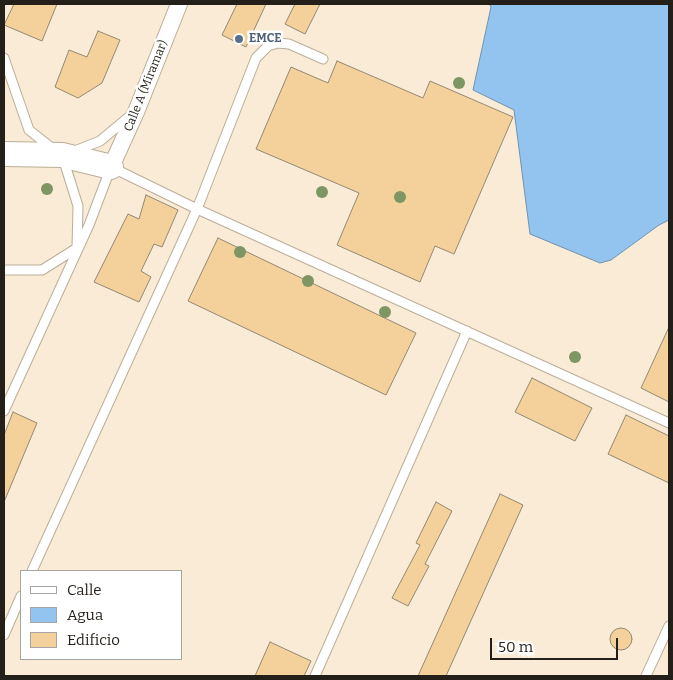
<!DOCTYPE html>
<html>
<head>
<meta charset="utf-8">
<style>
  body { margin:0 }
  #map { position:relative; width:673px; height:680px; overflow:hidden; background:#f9ebd5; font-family:Bitter,serif }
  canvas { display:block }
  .frame { position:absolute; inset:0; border:5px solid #241f18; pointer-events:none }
  .legend { position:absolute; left:20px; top:570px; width:162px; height:90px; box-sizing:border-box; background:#fff; border:1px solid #a7a5a3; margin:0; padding:6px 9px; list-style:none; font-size:15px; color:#241f18 }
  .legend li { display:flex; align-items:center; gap:10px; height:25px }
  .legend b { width:25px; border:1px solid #a7a5a3 }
  .scale { position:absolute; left:490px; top:638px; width:128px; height:22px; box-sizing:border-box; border:2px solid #241f18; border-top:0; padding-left:6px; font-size:15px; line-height:18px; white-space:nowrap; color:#241f18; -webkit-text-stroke:4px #fff; paint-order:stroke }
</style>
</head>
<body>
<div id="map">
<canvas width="673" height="680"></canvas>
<div class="frame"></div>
<ul class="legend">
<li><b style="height:6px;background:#fff"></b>Calle</li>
<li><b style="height:14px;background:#92c4ef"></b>Agua</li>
<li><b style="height:14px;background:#f4d19a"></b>Edificio</li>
</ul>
<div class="scale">50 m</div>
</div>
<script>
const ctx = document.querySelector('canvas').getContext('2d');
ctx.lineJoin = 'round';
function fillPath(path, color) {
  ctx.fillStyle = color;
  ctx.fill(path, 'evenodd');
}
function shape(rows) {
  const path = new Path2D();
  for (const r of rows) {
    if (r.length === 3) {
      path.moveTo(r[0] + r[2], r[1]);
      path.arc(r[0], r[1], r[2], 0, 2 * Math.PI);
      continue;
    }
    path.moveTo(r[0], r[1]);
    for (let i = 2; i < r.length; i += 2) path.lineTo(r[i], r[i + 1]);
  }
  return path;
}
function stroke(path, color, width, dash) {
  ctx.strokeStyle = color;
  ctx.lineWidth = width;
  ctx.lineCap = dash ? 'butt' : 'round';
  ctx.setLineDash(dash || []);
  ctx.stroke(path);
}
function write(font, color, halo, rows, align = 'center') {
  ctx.font = font + ' Bitter,serif';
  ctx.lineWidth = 5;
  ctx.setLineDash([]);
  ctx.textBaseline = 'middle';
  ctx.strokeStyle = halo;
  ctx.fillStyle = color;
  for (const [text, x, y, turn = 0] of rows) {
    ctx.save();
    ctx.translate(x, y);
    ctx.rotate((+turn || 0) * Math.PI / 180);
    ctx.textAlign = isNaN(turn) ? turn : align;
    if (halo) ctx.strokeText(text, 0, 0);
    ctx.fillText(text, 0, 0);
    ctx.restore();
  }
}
const water = shape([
  [489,4,669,4,669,220,659,225,611,260,600,263,530,234,514,110,473,90,491,7,489,4]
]);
const building = shape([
  [14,4,57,4,42,41,4,25,14,4],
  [237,4,266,4,246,47,222,35,237,4],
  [295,4,320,4,305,34,285,24,295,4],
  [98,31,120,40,102,83,78,98,55,87,69,50,87,57,98,31],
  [337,61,423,98,430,81,513,117,454,254,435,246,420,282,337,245,359,193,256,149,291,67,328,83,337,61],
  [146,195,178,210,162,247,154,244,141,271,151,277,139,302,94,282,128,214,139,219,146,195],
  [218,238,416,333,386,395,188,301,218,238],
  [669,327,669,402,641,388,669,327],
  [532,378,592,408,575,441,515,412,532,378],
  [13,412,37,423,4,502,4,435,13,412],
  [626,415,669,436,669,483,608,454,626,415],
  [500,494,523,505,446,676,418,676,500,494],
  [436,502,452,511,425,564,429,566,408,606,392,598,420,545,416,543,436,502],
  [621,639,11],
  [270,642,311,661,304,676,255,676,270,642]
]);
const lane = shape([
  [4,58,29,130,53,149],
  [72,152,100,141,130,116],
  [4,270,42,270,77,248,78,206,63,158],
  [4,411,89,225,111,167,197,209,669,423],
  [32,571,197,209,256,58,268,46,278,43,289,44,323,59],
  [4,635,21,596],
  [315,676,467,331],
  [646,676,669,626]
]);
const street = shape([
  [111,167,136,112,179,4]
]);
const secondary = shape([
  [4,154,62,155,111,167]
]);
const trees = [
  [459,83],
  [47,189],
  [322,192],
  [400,197],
  [240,252],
  [308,281],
  [385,312],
  [575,357]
];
const markers = [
  [239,39,5,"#5c6f8a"]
];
const serviceNames = [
  ["EMCE",249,39]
];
const streetNames = [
  ["Calle A (Miramar)",146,86,-68]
];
fillPath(water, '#92c4ef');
stroke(water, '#7192ae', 1);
fillPath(building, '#f4d19a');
stroke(building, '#948774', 1);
stroke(lane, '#bbae99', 11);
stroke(street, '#bbae99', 18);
stroke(secondary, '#bbae99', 26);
stroke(lane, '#fff', 9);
stroke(street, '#fff', 16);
stroke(secondary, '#fff', 24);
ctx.fillStyle = '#7e9564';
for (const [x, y] of trees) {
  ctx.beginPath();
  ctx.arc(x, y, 6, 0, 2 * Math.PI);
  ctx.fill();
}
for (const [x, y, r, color] of markers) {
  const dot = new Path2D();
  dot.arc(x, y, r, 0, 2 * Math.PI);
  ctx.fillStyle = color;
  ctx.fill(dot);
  stroke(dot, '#fff', 2);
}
write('bold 12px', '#4e5e75', '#fff', serviceNames, 'left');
write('12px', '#241f18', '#fff', streetNames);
</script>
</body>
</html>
